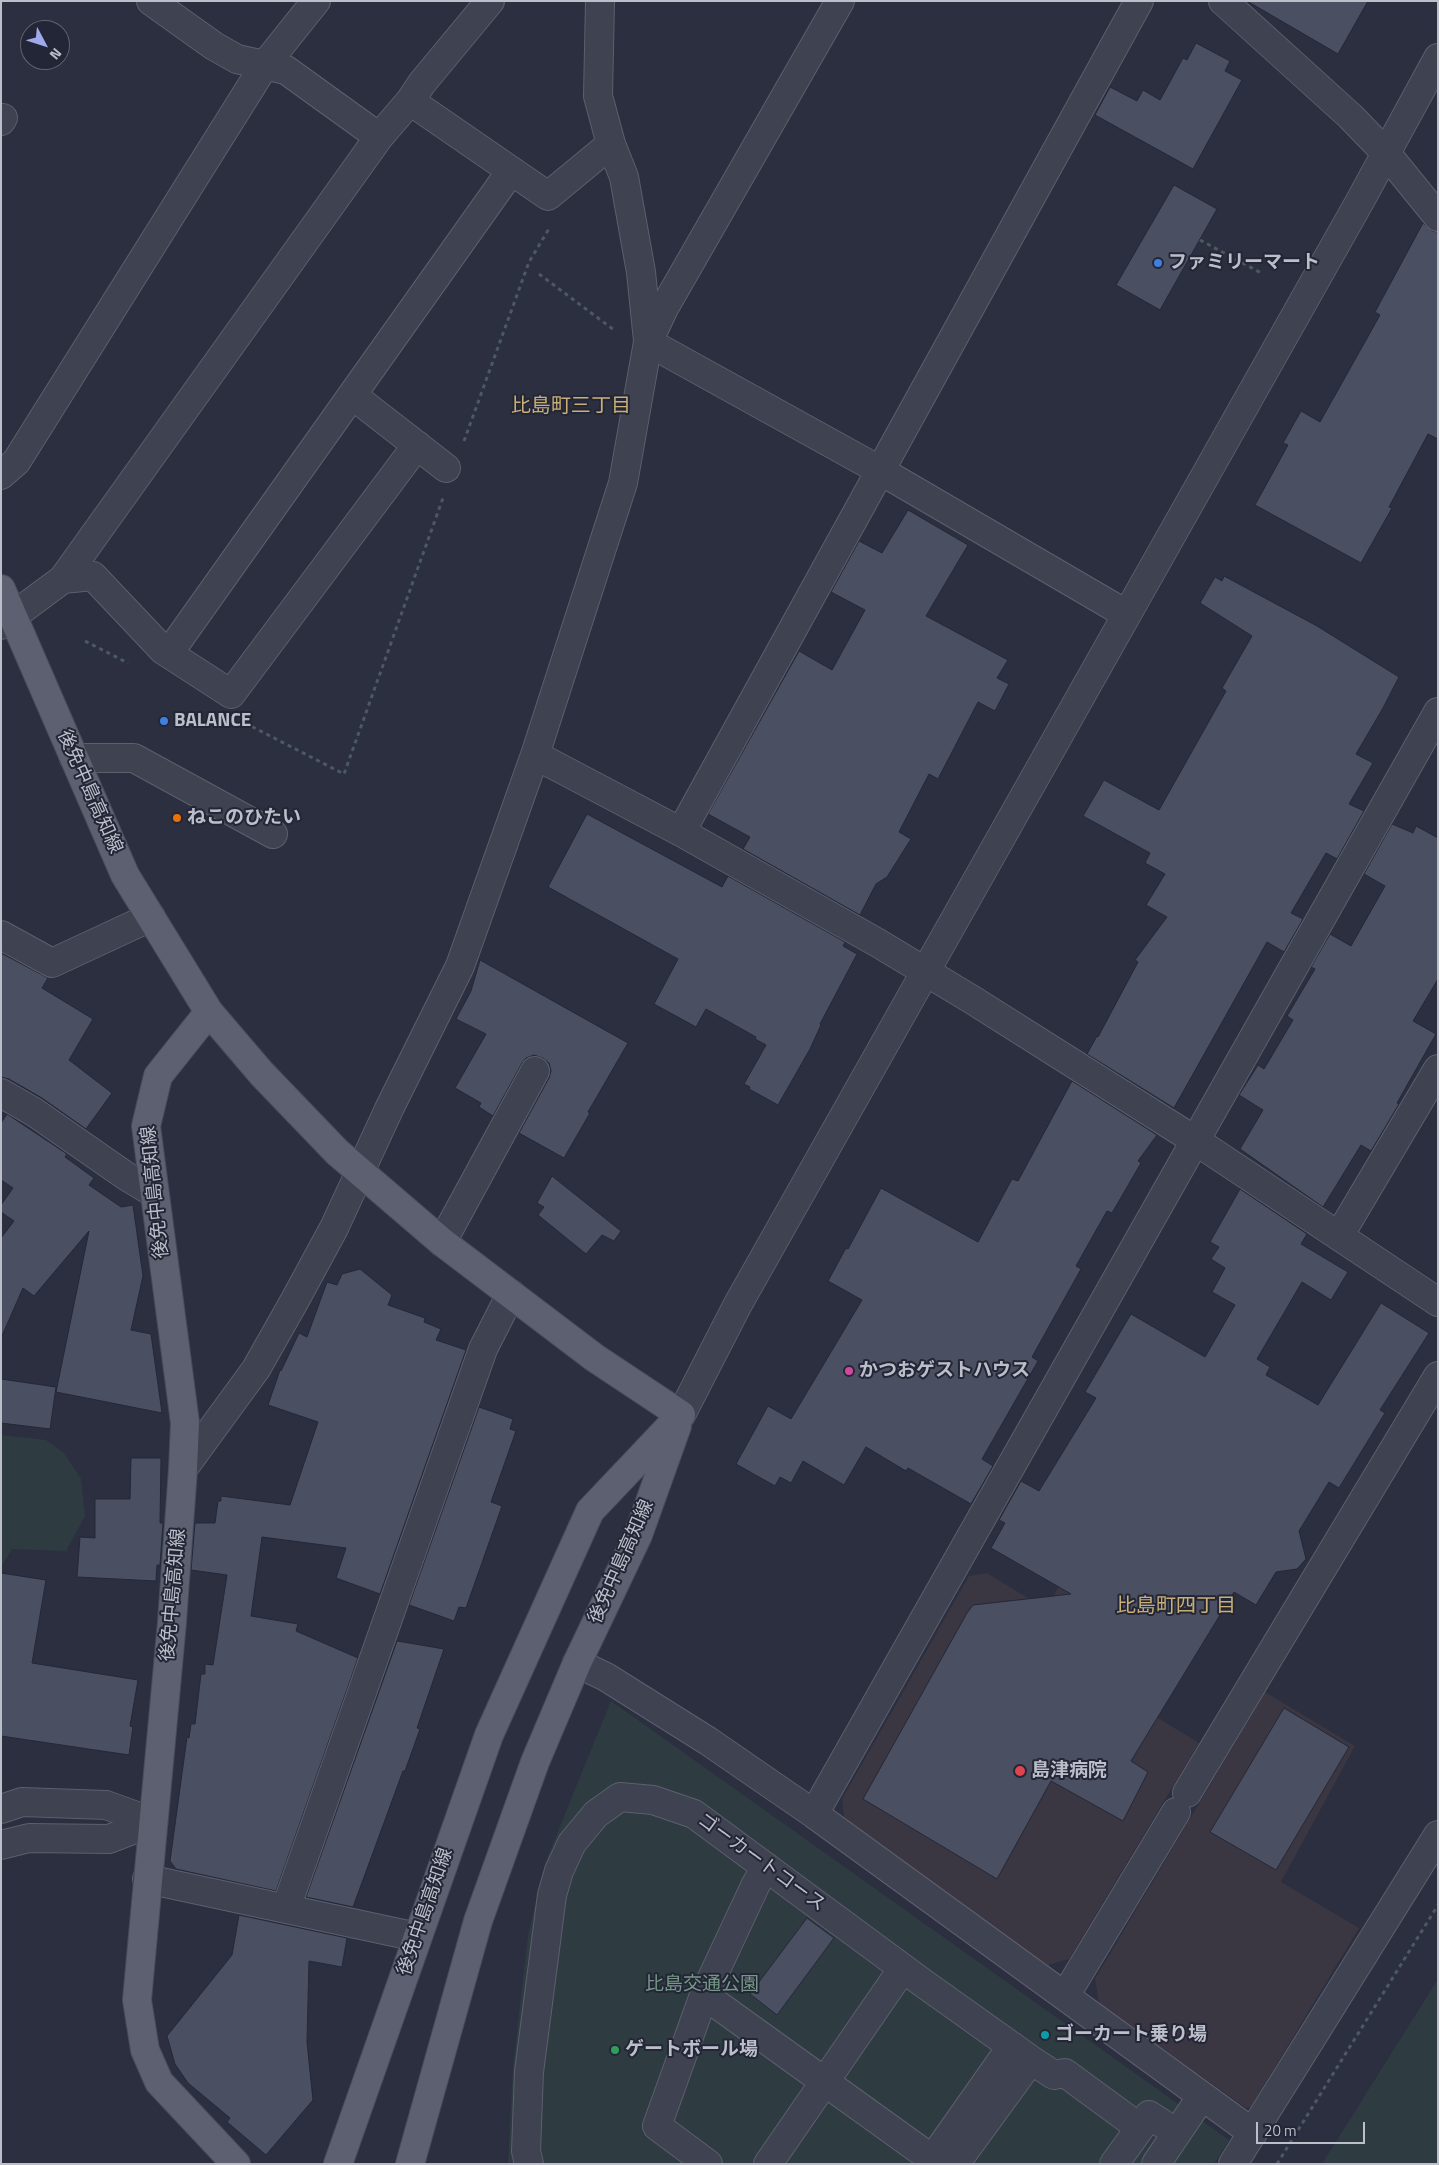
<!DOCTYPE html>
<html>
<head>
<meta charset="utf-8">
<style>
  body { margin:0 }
  #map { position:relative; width:1439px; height:2165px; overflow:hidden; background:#2b2f40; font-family:"Titillium Web",sans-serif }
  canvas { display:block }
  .frame { position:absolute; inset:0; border:2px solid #bcbeca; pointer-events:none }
  .north { position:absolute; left:20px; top:20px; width:50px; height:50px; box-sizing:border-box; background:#232636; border:1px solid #606371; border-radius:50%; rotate:130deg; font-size:14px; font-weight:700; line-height:20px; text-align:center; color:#bcbeca }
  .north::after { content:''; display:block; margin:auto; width:18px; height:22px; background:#9faaec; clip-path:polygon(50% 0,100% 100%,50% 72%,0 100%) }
  .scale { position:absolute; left:1256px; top:2122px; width:109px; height:22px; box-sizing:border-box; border:2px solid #bcbeca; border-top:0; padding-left:6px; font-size:15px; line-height:18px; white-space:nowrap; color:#bcbeca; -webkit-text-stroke:4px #232636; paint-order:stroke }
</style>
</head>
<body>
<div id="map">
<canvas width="1439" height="2165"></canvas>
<div class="frame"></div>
<div class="north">N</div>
<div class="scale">20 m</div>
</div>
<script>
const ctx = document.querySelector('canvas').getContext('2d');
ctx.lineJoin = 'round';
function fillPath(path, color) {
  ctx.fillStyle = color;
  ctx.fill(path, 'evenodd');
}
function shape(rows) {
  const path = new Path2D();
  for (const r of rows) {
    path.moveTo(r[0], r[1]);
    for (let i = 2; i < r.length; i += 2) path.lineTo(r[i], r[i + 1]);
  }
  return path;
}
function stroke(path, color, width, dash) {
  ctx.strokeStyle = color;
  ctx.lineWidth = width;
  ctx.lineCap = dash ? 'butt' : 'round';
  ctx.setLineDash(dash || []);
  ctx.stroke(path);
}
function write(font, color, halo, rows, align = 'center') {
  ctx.font = font + ' "Titillium Web","Noto Sans JP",sans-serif';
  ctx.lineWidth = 4;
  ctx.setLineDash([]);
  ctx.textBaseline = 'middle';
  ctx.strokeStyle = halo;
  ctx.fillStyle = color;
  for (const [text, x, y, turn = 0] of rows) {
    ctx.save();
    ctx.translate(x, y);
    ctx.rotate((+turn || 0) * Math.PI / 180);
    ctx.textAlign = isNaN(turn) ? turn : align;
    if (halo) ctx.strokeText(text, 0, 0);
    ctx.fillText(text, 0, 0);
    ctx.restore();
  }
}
const medical = shape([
  [1096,1520,1086,1674,1199,1743,1069,1959,1045,1966,845,1824,842,1799,969,1576,987,1573,1046,1609],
  [1265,1692,1355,1746,1281,1882,1359,1928,1251,2107,1246,2108,1099,2004,1095,1979]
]);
const green = shape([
  [1,1435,46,1440,64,1453,81,1479,85,1516,66,1551,12,1549,3,1564,1,1565],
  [611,1701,1229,2140,1214,2164,508,2164,513,2067,528,1935,545,1863],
  [1438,1979,1438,2164,1322,2164]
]);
const building = shape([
  [1247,1,1368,1,1338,54,1247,1],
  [1196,43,1230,61,1225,71,1242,80,1193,169,1095,115,1110,87,1137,101,1143,90,1160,100,1183,58,1187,60,1196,43],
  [1174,185,1217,209,1160,310,1116,285,1174,185],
  [1423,223,1432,231,1438,232,1438,439,1428,434,1389,507,1392,508,1361,563,1255,505,1288,445,1283,443,1301,411,1320,422,1380,315,1375,312,1423,223],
  [908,510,968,545,926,616,1008,660,997,678,1009,684,995,711,978,702,938,779,929,774,899,832,911,839,887,877,876,884,860,915,743,849,750,837,708,814,799,651,832,670,865,610,831,592,859,541,882,553,908,510],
  [1224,576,1317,626,1399,677,1383,708,1356,754,1373,763,1349,804,1364,811,1337,859,1326,853,1291,913,1303,919,1284,952,1267,942,1174,1108,1087,1054,1097,1036,1098,1037,1138,962,1135,960,1167,917,1146,905,1165,874,1145,863,1150,853,1083,816,1104,780,1159,810,1226,691,1222,688,1252,636,1200,603,1215,577,1222,581,1224,576],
  [587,814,722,887,728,876,845,942,843,946,857,954,820,1024,821,1025,810,1049,778,1105,749,1089,750,1087,744,1084,766,1045,755,1039,756,1037,706,1009,696,1027,654,1004,678,959,548,887,587,814],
  [1392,824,1413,833,1416,826,1438,838,1438,979,1413,1021,1436,1034,1397,1103,1399,1104,1371,1151,1361,1145,1323,1207,1240,1149,1263,1110,1239,1095,1258,1065,1264,1069,1293,1020,1287,1016,1315,969,1311,967,1330,934,1351,946,1385,886,1364,874,1392,824],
  [1,953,48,978,42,988,93,1019,69,1060,112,1093,86,1129,42,1098,9,1079,1,1077,1,953],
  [480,960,628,1043,588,1112,590,1113,564,1158,519,1133,549,1078,551,1071,549,1063,543,1058,534,1055,526,1058,522,1063,493,1116,479,1107,481,1103,455,1088,486,1034,456,1019,471,991,480,960],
  [1072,1081,1157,1135,1138,1161,1141,1163,1112,1213,1107,1211,1076,1266,1081,1269,1032,1357,1038,1361,982,1459,993,1466,971,1504,908,1468,906,1471,866,1447,844,1485,803,1461,791,1483,780,1477,775,1486,736,1464,768,1406,791,1419,862,1300,828,1281,846,1248,848,1249,881,1188,978,1242,1012,1179,1018,1181,1072,1081],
  [7,1114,67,1154,65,1157,94,1178,89,1185,121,1207,133,1205,143,1276,131,1330,151,1334,162,1413,56,1392,89,1231,34,1296,23,1288,1,1338,1,1238,14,1221,1,1212,1,1205,13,1188,1,1180,1,1123,7,1114],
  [552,1176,621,1231,614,1241,602,1235,586,1254,538,1215,544,1207,537,1203,552,1176],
  [1240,1189,1307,1234,1301,1244,1348,1272,1331,1300,1302,1282,1257,1359,1270,1367,1266,1375,1318,1405,1381,1303,1429,1333,1380,1410,1385,1413,1339,1488,1329,1482,1299,1531,1306,1559,1297,1569,1276,1572,1256,1605,1234,1592,1131,1761,1148,1772,1123,1821,1051,1781,997,1879,863,1799,967,1613,973,1605,1071,1594,991,1548,1005,1523,999,1520,1021,1481,1039,1491,1096,1398,1085,1392,1131,1314,1205,1357,1235,1305,1212,1292,1225,1268,1211,1259,1219,1247,1210,1242,1240,1189],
  [360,1269,392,1295,388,1305,425,1318,424,1322,441,1329,436,1340,466,1350,380,1594,336,1578,346,1548,262,1537,251,1616,298,1624,296,1631,358,1658,276,1891,176,1869,170,1861,187,1737,189,1738,191,1724,195,1724,201,1674,205,1674,205,1664,213,1665,227,1575,191,1570,195,1523,215,1523,218,1501,221,1501,221,1496,290,1505,318,1422,268,1405,280,1370,281,1371,299,1333,307,1337,327,1282,337,1285,342,1274,360,1269],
  [1,1379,56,1387,50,1429,1,1423,1,1379],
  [479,1407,513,1419,510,1429,516,1431,491,1502,502,1506,466,1608,459,1607,454,1621,409,1605,479,1407],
  [131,1458,161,1458,160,1523,163,1523,160,1565,157,1565,156,1581,77,1577,80,1537,95,1538,95,1499,130,1499,131,1458],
  [1,1573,46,1580,32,1663,138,1680,130,1726,133,1727,129,1755,1,1736,1,1573],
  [397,1641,444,1649,417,1728,420,1729,405,1771,403,1771,353,1907,306,1897,397,1641],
  [1284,1708,1349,1747,1276,1870,1210,1832,1284,1708],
  [239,1915,347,1938,342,1967,309,1961,307,2042,313,2100,266,2155,227,2122,230,2118,188,2083,175,2064,167,2036,232,1955,239,1915],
  [807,1918,834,1938,777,2015,750,1994,807,1918]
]);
const path = shape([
  [1200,240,1263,274],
  [539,274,614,330],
  [464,441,529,262,550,227],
  [85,641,128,663],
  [245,723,344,774,443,498],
  [1277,2164,1438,1905]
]);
const minor = shape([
  [600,1,598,96,611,144,624,177,641,272,648,341],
  [1223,1,1350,116,1386,153,1438,217],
  [410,101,422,83,490,1],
  [1,121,3,118],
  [379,137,410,101,548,196,611,144],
  [648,342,881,471,1126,614],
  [352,395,446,468],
  [1,475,16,462,264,66,316,1],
  [63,579,93,576,163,650,231,694,417,445],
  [1,625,63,579,379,137,286,70,237,59,214,46,151,1],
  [169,653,511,171],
  [535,755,681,832,878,943,971,999,1196,1141,1438,1302],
  [74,758,134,758,273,834],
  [681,832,1139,1],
  [1,935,52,963,151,917],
  [1,1093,34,1112,126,1176,154,1193],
  [1339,1236,1438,1069],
  [442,1242,535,1071],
  [681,1415,738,1304,1360,201,1438,58],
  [183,1469,256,1369,295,1300,334,1228,390,1107,460,966,535,755,623,483,648,342,664,308,840,1],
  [577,1663,606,1677,708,1741,814,1814,1253,2133],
  [1187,1793,1438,1376],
  [1,1809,22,1802,106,1805,153,1822],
  [814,1814,1438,712],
  [1,1845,29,1838,109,1839,153,1822],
  [766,1867,756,1884,704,1995,939,2164],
  [147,1879,417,1937],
  [286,1908,483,1349,511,1294],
  [704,1995,657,2126,708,2164],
  [1065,1996,1176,1812],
  [529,2164,526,2151,529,2072,552,1895,559,1871,572,1843,596,1814,620,1797,653,1800,694,1814,923,1983,1031,2060,1054,2075,1065,2073,1140,2128,1149,2115,1177,2133],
  [768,2164,903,1968],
  [929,2164,1012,2046],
  [955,2164,1031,2060],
  [1114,2164,1140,2128],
  [1156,2164,1202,2096],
  [1233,2164,1438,1835]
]);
const major = shape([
  [1,589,125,875,209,1012,262,1074,337,1152,442,1242,595,1358,681,1415],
  [209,1012,158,1076,146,1126,185,1423,183,1469,172,1622,137,2000,145,2050,159,2082,236,2164],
  [338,2164,489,1735,590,1511,681,1415],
  [410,2164,478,1921,535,1762,577,1663,638,1535,677,1426]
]);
const markers = [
  [1158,263,5,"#3f7fe0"],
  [164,721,5,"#3f7fe0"],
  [177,818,5,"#e8710a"],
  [849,1371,5,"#d1479c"],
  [1020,1771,6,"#e0444e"],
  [1045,2035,5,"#0f9aa8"],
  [615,2050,5,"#2e9e5b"]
];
const poiNames = [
  ["ファミリーマート",1168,263],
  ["BALANCE",174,721],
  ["ねこのひたい",187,818],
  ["かつおゲストハウス",859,1371],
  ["島津病院",1031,1771],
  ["ゴーカート乗り場",1055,2035],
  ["ゲートボール場",625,2050]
];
const streetNames = [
  ["後免中島高知線",89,792,66],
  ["後免中島高知線",156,1192,-96],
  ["後免中島高知線",622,1562,-66],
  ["後免中島高知線",174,1595,-85],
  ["ゴーカートコース",761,1863,36],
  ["後免中島高知線",426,1912,-71]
];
const parkNames = [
  ["比島交通公園",702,1985]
];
const neighbourhoodNames = [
  ["比島町三丁目",571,407],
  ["比島町四丁目",1176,1607]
];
fillPath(medical, '#3a3642');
fillPath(green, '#2e3c42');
fillPath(building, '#4a4f61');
stroke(building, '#252838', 1);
stroke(minor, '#5d5f6e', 30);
stroke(major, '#484b5a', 30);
stroke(path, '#4d5960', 3, [4, 4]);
stroke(minor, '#3f4250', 28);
stroke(major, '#5d6070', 28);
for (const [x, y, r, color] of markers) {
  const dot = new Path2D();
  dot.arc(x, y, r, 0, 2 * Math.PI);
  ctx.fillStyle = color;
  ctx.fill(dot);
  stroke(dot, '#232636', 2);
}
write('bold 19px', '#bcbeca', '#232636', poiNames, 'left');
write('19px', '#bcbeca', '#232636', streetNames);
write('19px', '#769886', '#232636', parkNames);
write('20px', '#c9af77', '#232636', neighbourhoodNames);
</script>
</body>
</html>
